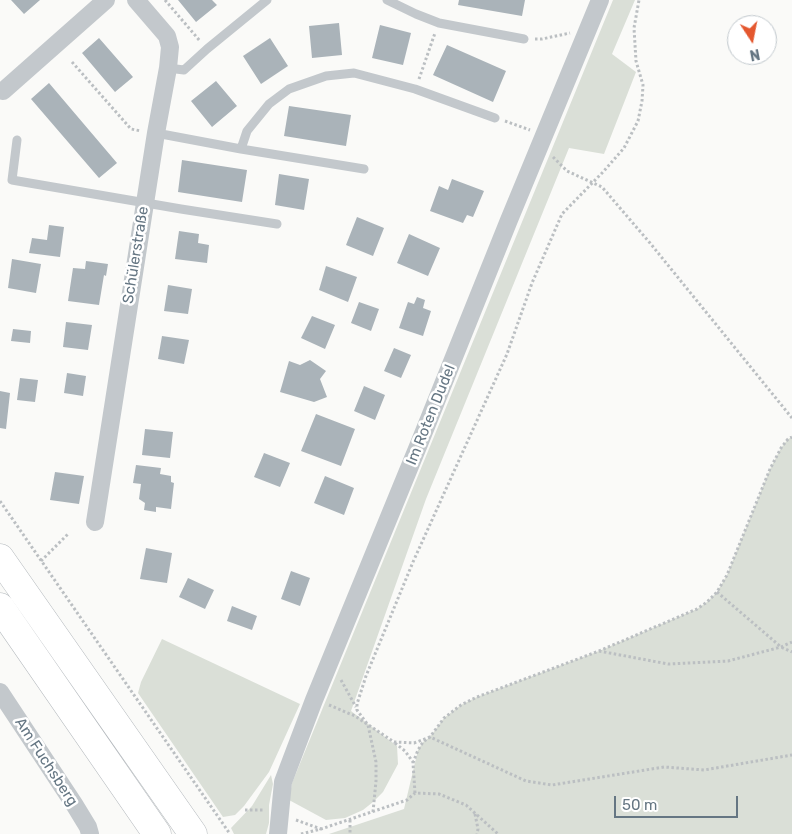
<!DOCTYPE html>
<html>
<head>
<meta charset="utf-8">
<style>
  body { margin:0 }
  #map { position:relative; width:792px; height:834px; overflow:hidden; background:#fafaf8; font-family:Rubik,sans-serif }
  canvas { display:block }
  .north { position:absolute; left:727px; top:15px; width:50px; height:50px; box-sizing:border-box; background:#fff; border:1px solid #c1c8cd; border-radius:50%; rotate:169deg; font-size:14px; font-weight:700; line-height:20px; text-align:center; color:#657683 }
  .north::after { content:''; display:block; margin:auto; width:18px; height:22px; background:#e4572e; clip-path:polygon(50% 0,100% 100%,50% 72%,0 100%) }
  .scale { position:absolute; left:614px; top:796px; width:124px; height:22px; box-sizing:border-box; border:2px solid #657683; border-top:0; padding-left:6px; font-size:15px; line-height:18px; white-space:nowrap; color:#657683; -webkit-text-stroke:4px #fff; paint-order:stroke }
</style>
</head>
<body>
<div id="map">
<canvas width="792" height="834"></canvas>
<div class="north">N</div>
<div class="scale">50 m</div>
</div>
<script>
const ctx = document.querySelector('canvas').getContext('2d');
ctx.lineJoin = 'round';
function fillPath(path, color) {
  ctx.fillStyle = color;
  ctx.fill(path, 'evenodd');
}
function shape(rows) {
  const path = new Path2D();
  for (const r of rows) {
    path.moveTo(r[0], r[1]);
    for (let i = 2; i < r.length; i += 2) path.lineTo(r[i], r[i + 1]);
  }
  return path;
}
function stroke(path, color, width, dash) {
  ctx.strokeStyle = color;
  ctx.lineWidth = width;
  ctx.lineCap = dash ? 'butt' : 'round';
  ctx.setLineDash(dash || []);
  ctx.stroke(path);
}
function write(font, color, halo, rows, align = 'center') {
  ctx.font = font + ' Rubik,sans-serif';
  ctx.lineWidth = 5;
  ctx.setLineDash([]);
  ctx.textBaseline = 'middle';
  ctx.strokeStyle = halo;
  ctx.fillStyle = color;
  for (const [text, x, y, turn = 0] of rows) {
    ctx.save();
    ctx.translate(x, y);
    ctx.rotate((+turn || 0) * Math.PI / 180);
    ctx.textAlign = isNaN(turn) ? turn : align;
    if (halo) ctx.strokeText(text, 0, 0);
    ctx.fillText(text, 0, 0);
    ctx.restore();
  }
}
const green = shape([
  [613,0,635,0,612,54,636,72,604,154,569,148,426,499,351,711,397,746,398,764,383,792,373,802,363,810,345,818,326,820,289,800,292,783],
  [792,437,792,834,329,834,404,809,418,750,423,742,430,737,444,718,461,705,477,697,599,651,697,609,707,602,717,592,727,575,770,469,781,448,788,439],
  [162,639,300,704,269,772,244,806,235,815,223,817,138,693,141,682],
  [271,775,273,784,269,805,269,823,266,834,234,834,231,828,252,806]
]);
const building = shape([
  [11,0,40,0,24,14],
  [178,0,212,0,217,5,196,22],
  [459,0,525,0,522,16,458,5],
  [339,23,342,55,312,58,309,26],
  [380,25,411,33,403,65,372,58],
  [99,38,133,77,115,92,82,53],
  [270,38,288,66,261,84,243,56],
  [447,45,506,71,493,102,433,75],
  [216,81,237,106,212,127,191,101],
  [49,83,117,163,99,178,31,99],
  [289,106,351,115,346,146,284,136],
  [182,160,247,170,242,202,178,192],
  [279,174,309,179,304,210,275,205],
  [452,179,484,191,473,217,467,215,463,223,430,211,439,186,448,190],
  [357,217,384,228,373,256,346,245],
  [49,225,64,227,60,257,29,253,32,238,47,240],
  [179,231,199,234,198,243,209,245,207,263,175,259],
  [409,234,440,248,428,276,397,263],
  [12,259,41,264,36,293,8,288],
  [86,261,108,264,106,276,104,275,99,305,68,301,73,268,85,269],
  [326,266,357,277,348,302,319,290],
  [168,285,192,289,188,314,164,311],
  [417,297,425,300,423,308,431,311,423,336,399,328,408,302,414,304],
  [359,302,379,309,371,331,351,323],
  [312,316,335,325,325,349,301,338],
  [66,322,92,325,88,350,63,347],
  [13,329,31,331,30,343,11,341],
  [162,336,189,340,184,364,158,359],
  [394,348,411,355,401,378,384,371],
  [310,360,326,371,320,379,327,397,314,402,280,392,289,361,300,365],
  [67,373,86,376,83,396,64,393],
  [20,378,38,380,35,402,17,400],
  [364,386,385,395,375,420,354,411],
  [0,391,10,393,6,429,0,428],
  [316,414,355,429,341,466,301,451],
  [145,429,173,432,170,458,142,455],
  [264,453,290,463,280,487,254,477],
  [136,465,161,468,160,474,171,476,171,482,174,483,171,509,156,507,156,512,144,510,145,503,139,499,141,484,133,483],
  [55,472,84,476,79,504,50,500],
  [325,476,354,488,344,515,314,503],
  [146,548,172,553,167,583,140,579],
  [291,571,310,578,300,606,281,599],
  [188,578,214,590,205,609,179,597],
  [232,606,257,616,252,630,227,621]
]);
const path = shape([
  [165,0,200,41],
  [535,39,542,39,570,33],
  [72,62,131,129,141,131],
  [419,79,435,33],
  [505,121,530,130],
  [553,157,567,171,602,187,650,243,792,418],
  [0,501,230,834],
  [41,561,69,533],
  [717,592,781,647,792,652],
  [599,651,668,664,728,661,781,647,792,642],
  [341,680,356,707],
  [329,705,355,716,394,742,414,743,430,737,526,781,552,785,664,767,704,770,792,755],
  [395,743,405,751,413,762],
  [415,793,413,763,418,750,423,742,430,737,444,718,461,705,477,697,599,651,697,609,707,602,717,592,727,575,770,469,781,448,788,439,792,437],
  [245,810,264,810],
  [373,812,376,781,376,762,368,725,357,710,357,704,366,676,413,562,507,354,532,283,562,214,603,172,624,148,638,121,642,101,643,85,636,61,634,28,639,0],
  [475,814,478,829,477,834],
  [296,820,321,829],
  [350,820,350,834],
  [301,834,321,829,407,800,415,793,439,794,466,805,498,834]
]);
const service = shape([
  [387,0,416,14,439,23,524,39],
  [168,68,184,70,207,49,267,0],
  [156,133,241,149,364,169],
  [17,140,12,180,181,209,277,224],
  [241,149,247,131,269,104,289,89,326,76,354,73,415,89,495,118]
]);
const minor = shape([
  [3,91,106,0],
  [95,522,156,133,168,68,170,47,167,36,136,0],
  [0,692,74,804,88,827,90,834],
  [278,834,283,782,314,700,419,444,509,220,600,0]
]);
const trunk = shape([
  [0,558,193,834],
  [0,607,157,834]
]);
const streetNames = [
  ["Schülerstraße",136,255,-81],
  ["Im Roten Dudel",431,415,-68],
  ["Am Fuchsberg",46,762,57]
];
fillPath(green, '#dadfd7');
fillPath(building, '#aab3b9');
stroke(trunk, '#b4b9bd', 29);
stroke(path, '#bbbfc2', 3, [2.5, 2.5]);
stroke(service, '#c3c8cc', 9);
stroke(minor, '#c3c8cc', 18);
stroke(trunk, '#fff', 28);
write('15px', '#657683', '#fff', streetNames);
</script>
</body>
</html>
